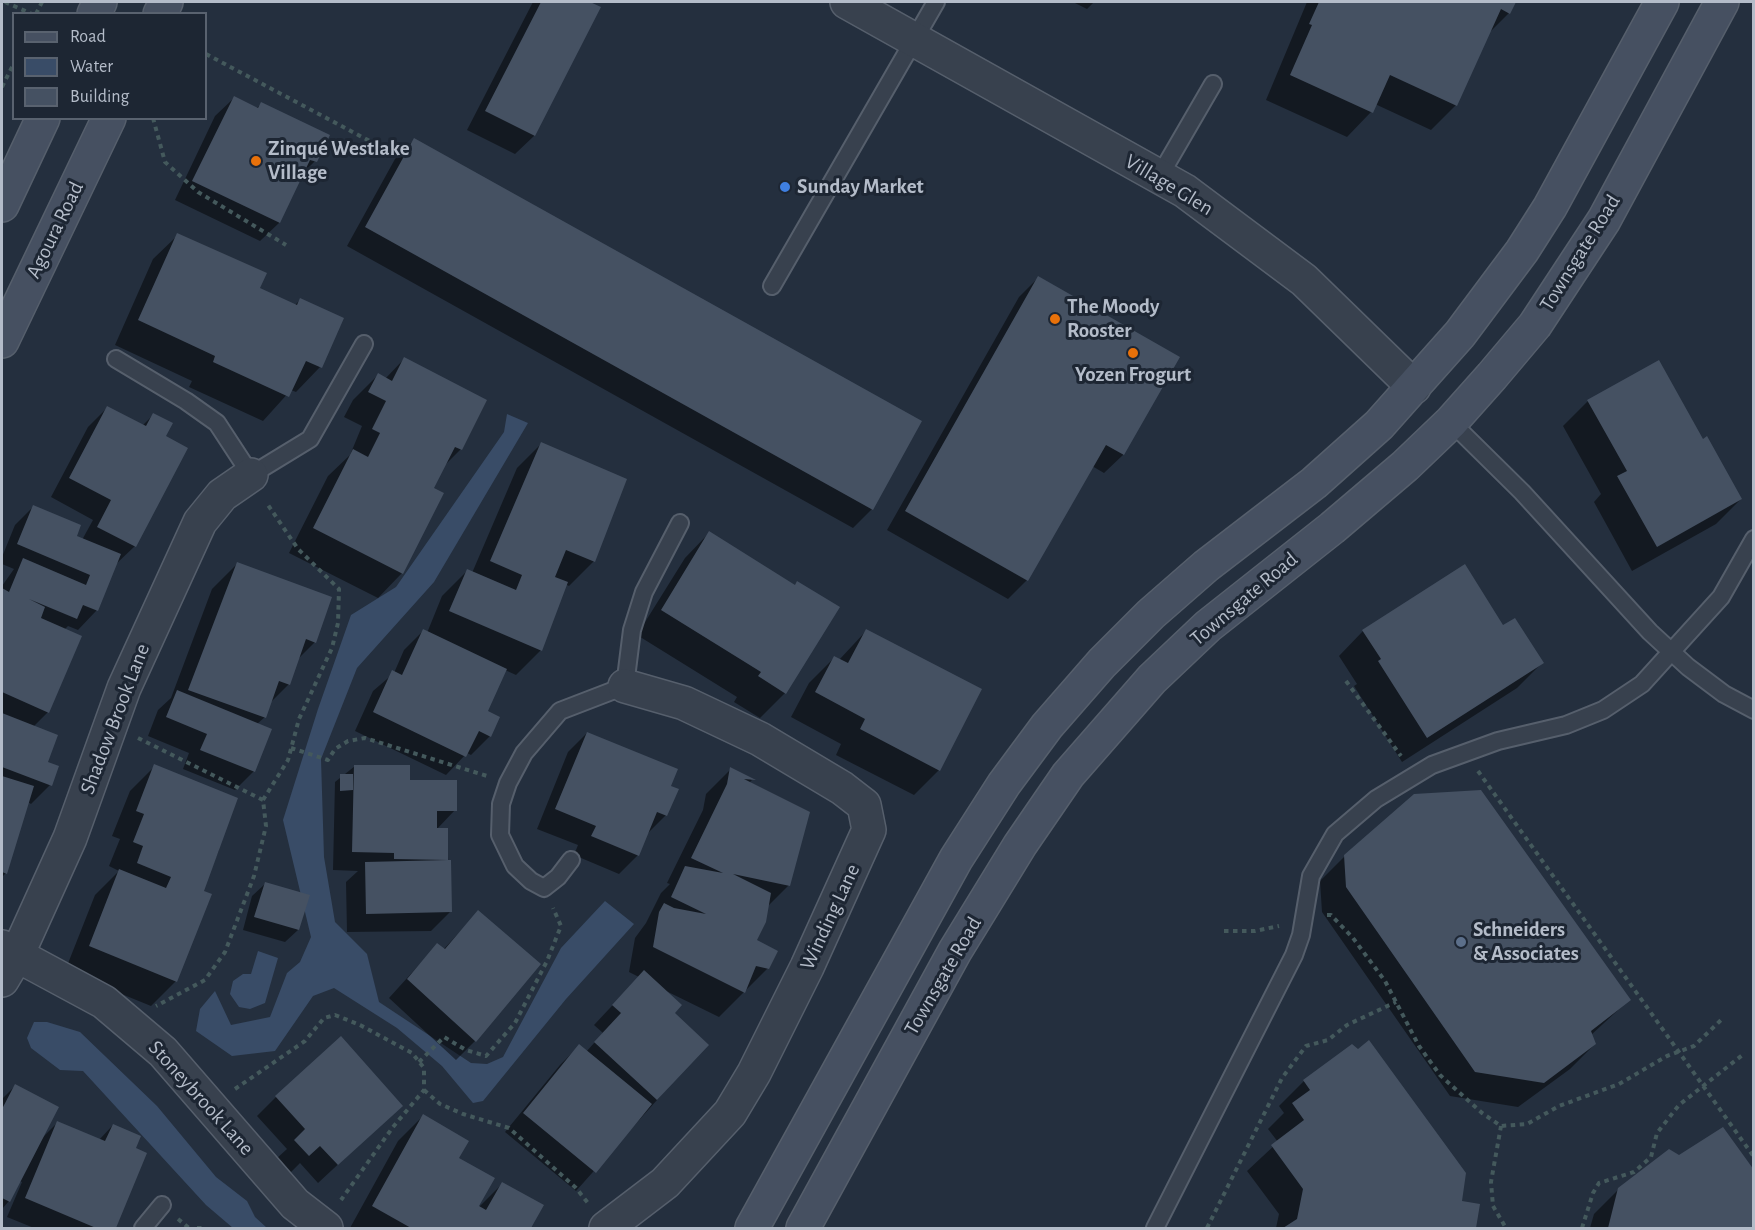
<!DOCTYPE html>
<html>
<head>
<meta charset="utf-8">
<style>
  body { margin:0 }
  #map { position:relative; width:1755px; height:1230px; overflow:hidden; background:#242f3e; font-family:"Alegreya Sans",sans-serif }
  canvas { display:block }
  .frame { position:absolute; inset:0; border:3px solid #b4bcc9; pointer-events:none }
  .legend { position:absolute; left:12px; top:12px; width:195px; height:108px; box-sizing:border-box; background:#1d2633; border:2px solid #59626f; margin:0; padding:8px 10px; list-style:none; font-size:18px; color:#b4bcc9 }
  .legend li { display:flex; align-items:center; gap:12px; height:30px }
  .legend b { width:30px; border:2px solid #59626f }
</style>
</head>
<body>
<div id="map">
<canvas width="1755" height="1230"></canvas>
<div class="frame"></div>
<ul class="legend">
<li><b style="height:8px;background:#465061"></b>Road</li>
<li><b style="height:16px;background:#394c67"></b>Water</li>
<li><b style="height:16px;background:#455162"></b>Building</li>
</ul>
</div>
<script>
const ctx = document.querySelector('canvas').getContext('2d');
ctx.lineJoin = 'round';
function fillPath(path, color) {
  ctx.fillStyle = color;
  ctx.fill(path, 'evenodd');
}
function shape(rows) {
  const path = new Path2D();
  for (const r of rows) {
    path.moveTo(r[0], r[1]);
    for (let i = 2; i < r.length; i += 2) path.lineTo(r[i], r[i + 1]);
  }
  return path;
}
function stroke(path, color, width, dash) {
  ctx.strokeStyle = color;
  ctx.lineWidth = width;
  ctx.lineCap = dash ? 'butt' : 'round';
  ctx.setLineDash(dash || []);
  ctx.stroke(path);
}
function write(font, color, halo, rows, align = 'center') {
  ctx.font = font + ' "Alegreya Sans",sans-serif';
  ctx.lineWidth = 6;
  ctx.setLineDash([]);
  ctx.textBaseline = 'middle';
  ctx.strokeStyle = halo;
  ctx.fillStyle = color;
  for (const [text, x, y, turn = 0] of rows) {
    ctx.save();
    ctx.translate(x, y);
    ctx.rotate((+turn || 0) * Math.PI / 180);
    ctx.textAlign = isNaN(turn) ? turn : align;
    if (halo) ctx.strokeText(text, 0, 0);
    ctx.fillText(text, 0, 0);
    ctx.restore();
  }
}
const water = shape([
  [507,414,528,423,434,582,357,668,321,759,324,857,335,922,367,954,379,1002,471,1063,487,1064,503,1057,561,948,605,901,634,924,566,999,483,1101,473,1103,442,1066,397,1028,334,988,313,996,275,1051,232,1056,196,1031,200,1009,215,991,231,1025,270,1017,287,973,300,962,311,937,283,820,318,709,351,615,396,587,504,432],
  [258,951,278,958,265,1003,250,1009,239,1007,230,994,233,981,243,974,251,974],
  [34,1022,47,1022,80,1032,157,1106,216,1177,247,1201,255,1217,267,1228,233,1228,206,1205,83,1071,60,1070,31,1048,27,1038]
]);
const shadow = shape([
  [533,2,586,2,599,8,534,136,515,154,467,130],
  [1073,2,1094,2,1087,9],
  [1307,2,1514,2,1509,13,1489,33,1456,105,1431,130,1375,104,1371,112,1347,137,1266,100],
  [234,98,257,108,261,104,315,161,301,175,279,223,260,241,175,200,215,116],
  [414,140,872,509,853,528,347,246,395,159],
  [178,235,258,288,295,305,300,300,320,367,296,392,291,390,263,421,189,387,192,381,115,345,153,259],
  [1038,278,1178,358,1123,455,1104,473,1092,466,1027,580,1008,599,887,530,1019,297],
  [404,359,461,449,443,467,432,488,402,573,378,598,289,553,328,476,350,455,362,426,344,417,353,400,378,375,385,379],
  [1588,401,1702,441,1741,499,1716,524,1632,571,1594,502,1601,494,1563,426],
  [107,408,142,426,153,415,164,437,135,546,115,565,96,611,78,630,68,626,64,630,48,712,33,727,46,762,50,785,31,804,28,802,6,873,2,877,2,586,14,569,2,564,2,557,15,525,34,506,82,540,93,520,51,497,88,427],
  [541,444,594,561,569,586,565,584,541,650,516,675,505,670,486,712,490,736,471,755,467,753,446,775,355,731,373,691,394,673,404,650,423,631,427,633,442,596,467,571,472,573,517,468],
  [709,533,785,693,760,718,734,702,737,697,637,635,685,558],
  [237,564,315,642,298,659,289,684,269,704,265,717,257,724,254,771,235,790,183,769,189,753,148,736,158,710,171,698,212,589],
  [1503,627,1542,663,1517,688,1402,762,1354,686,1357,684,1339,656,1363,631],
  [866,631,939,770,914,795,836,755,841,744,791,717,809,683,834,658,839,660],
  [587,733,669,786,666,815,647,834,638,855,619,874,574,855,578,845,537,829,568,752],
  [155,766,219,850,202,892,176,981,151,1006,65,971,95,895,119,871,109,866,120,839,112,836,130,791],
  [355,766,408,781,455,810,437,829,447,829,450,912,431,931,347,932,346,882,358,871,333,870,335,782],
  [731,769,752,780,749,783,789,885,767,907,755,941,768,968,719,1017,664,990,673,1013,706,1045,576,1191,505,1132,560,1065,579,1046,586,1052,603,1033,594,1025,639,977,629,972,635,938,646,923,661,893,670,884,667,883,703,810,706,794],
  [1345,856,1629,1000,1591,1035,1595,1044,1570,1069,1518,1107,1450,1096,1322,912,1320,881],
  [265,884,298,930,285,942,243,930,252,896],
  [478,912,475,1041,456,1060,389,998,437,945,443,950],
  [1304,1081,1460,1202,1478,1205,1474,1228,1276,1228,1279,1214,1247,1171,1278,1142,1268,1129,1284,1113,1279,1106],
  [15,1086,43,1137,58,1122,99,1140,113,1125,134,1149,145,1154,114,1228,34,1228,7,1217,22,1182,19,1181,9,1201,2,1209,2,1099],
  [276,1097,401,1106,318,1183,300,1163,289,1174,276,1159,287,1149,257,1116],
  [423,1116,457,1158,476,1210,502,1184,542,1206,529,1228,350,1228,398,1141],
  [1679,1157,1754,1173,1754,1228,1590,1228,1594,1214,1619,1189]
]);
const building = shape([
  [541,2,590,2,601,7,535,136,485,111],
  [1319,2,1516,2,1510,14,1501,9,1457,106,1390,75,1373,113,1290,75,1312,25,1309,24],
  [234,96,258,108,261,102,330,135,317,162,310,160,280,223,192,181],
  [414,138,922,421,873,510,365,227],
  [177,233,267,273,260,288,297,305,300,298,344,318,322,368,306,361,289,397,213,362,215,356,138,320],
  [1038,276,1180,357,1124,455,1106,445,1028,581,905,511],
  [404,357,487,400,462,450,455,447,434,488,444,493,403,574,313,528,353,449,368,457,380,433,372,429,386,401,368,392,378,373,392,381],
  [1659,360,1703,439,1707,436,1742,499,1657,547,1617,476,1627,471,1587,400],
  [107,406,146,426,153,413,173,423,166,436,188,448,136,547,97,527,111,500,69,478],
  [541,442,627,479,595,562,566,550,555,577,568,582,542,651,449,611,467,569,516,590,522,575,490,561],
  [33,505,81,525,77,536,121,554,98,611,83,605,77,619,29,599,45,607,41,618,82,636,49,713,2,692,2,588,9,592,23,558,86,585,90,575,17,544],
  [709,531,795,585,797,581,840,607,786,694,758,676,761,672,661,610],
  [237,562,332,597,316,643,306,639,290,685,279,681,266,718,188,690],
  [1465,564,1503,625,1515,618,1544,663,1427,738,1378,661,1381,659,1362,630],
  [423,629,507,669,488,711,500,717,491,737,479,731,466,757,373,712,392,670,402,675],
  [866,629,982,689,940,771,860,729,865,719,815,692,834,656,848,663],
  [177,690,272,729,255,772,200,750,207,734,166,717],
  [2,713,58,735,48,762,59,766,52,786,2,767],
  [587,732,678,769,671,786,679,789,667,816,657,812,639,856,591,836,596,826,555,809],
  [154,764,238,798,204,891,212,894,177,982,89,946,119,869,166,888,171,877,137,863,143,846,133,842,144,814,136,811],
  [354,765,410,765,410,780,457,780,457,811,437,811,437,828,448,828,448,860,394,859,394,853,352,852],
  [730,767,756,780,744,779,810,812,790,886,733,874,771,893,766,922,757,940,778,951,769,969,756,966,745,993,653,947,659,912,664,903,674,908,706,914,671,897,685,866,723,873,691,858,727,784],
  [340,774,353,774,353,790,340,791],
  [2,776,34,786,7,874,2,872],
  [1481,790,1631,1000,1591,1031,1596,1044,1544,1083,1475,1072,1346,887,1344,855,1414,794],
  [448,860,451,860,452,912,366,914,365,862],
  [265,882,310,895,299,930,254,917],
  [478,910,541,964,476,1042,407,979,437,943,445,949],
  [644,970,682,1005,675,1013,709,1045,657,1100,594,1042,621,1013,612,1005],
  [341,1036,403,1106,338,1165,320,1146,309,1156,294,1140,305,1129,275,1096],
  [1369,1040,1466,1173,1462,1201,1480,1204,1476,1228,1283,1228,1297,1219,1303,1189,1271,1145,1304,1120,1292,1103,1310,1090,1303,1080,1352,1044,1358,1049],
  [579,1044,652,1104,596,1173,523,1113],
  [15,1084,59,1107,10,1202,2,1198,2,1109],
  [423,1114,469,1141,459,1158,495,1178,479,1206,486,1210,502,1182,544,1205,531,1228,411,1228,372,1206],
  [57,1121,105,1141,113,1124,141,1136,136,1148,147,1153,116,1228,96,1228,25,1198],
  [1723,1127,1754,1170,1754,1228,1608,1228,1618,1188,1669,1149,1679,1155]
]);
const path = shape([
  [5,2,32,14],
  [36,14,42,2],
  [206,54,379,146],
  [2,87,14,63],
  [153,118,165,162,198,192,286,245],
  [1346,681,1401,756],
  [138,738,263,800,266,826,254,876,225,952,205,980,156,1006],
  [291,748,328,760,335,749,348,741,365,738,487,776],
  [1478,771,1754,1157],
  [263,800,288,760,299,719,332,648,338,623,339,589,298,549,266,502],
  [1327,915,1331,915,1353,938,1385,981,1419,1046,1440,1075,1482,1113,1501,1126,1527,1124,1559,1106,1619,1084,1667,1056,1694,1046,1721,1020],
  [1224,931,1255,931,1279,926],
  [419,1062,444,1037,466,1050,486,1056,515,1023,547,961,561,926,553,908],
  [235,1089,305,1041,324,1018,335,1015,360,1025,412,1053,424,1068,424,1090,393,1127,341,1200],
  [424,1090,440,1104,463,1114,509,1128,576,1188,588,1203],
  [1501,1126,1491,1182,1493,1206,1506,1228],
  [178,1219,189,1228],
  [197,1228,203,1228],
  [1207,1228,1282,1078,1306,1046,1328,1040,1347,1025,1396,1002],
  [1582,1228,1593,1193,1599,1183,1634,1172,1651,1157,1657,1133,1679,1105,1745,1053]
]);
const lane = shape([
  [1159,177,1213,84],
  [772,286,936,2],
  [116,359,186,401,217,423,251,475,310,439,364,344],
  [1451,422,1522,492,1650,632,1688,667,1724,694,1754,710],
  [571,860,558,877,544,888,531,881,515,866,500,835,501,804,508,783,524,753,560,711,625,686,632,630,644,592,680,523],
  [143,1228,162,1205],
  [1155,1228,1294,955,1301,935,1311,876,1335,834,1376,799,1432,765,1498,741,1566,725,1603,710,1642,684,1721,597,1754,539]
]);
const street = shape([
  [847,2,1185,191,1304,280,1414,387],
  [2,947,104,1002,163,1052,295,1204,326,1228],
  [2,980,17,955,70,838,124,688,200,522,222,495,251,475],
  [606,1228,665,1183,730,1113,754,1073,807,967,869,830,864,805,842,788,760,739,684,703,625,686]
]);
const secondary = shape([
  [94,14,100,2],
  [160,14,166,2],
  [2,205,43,118],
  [2,341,109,118],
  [752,1228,956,859,1004,784,1047,726,1102,663,1151,614,1206,566,1314,483,1379,425,1460,334,1522,251,1550,207,1662,2],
  [803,1228,955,951,1020,845,1068,775,1152,679,1208,626,1332,528,1405,466,1451,422,1492,376,1535,325,1604,220,1722,2]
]);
const markers = [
  [256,161,6,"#e8710a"],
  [785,187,6,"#3f7fe0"],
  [1055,319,6,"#e8710a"],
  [1133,353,6,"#e8710a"],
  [1461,942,6,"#5c6f8a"]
];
const poiNames = [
  ["Zinqué Westlake",268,149],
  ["Village",268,173],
  ["Sunday Market",797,187],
  ["The Moody",1067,307],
  ["Rooster",1067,331],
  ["Yozen Frogurt",1133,375,"center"],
  ["Schneiders",1473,930],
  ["& Associates",1473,954]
];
const streetNames = [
  ["Village Glen",1169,185,31],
  ["Agoura Road",55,230,-64],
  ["Townsgate Road",1580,253,-58],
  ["Townsgate Road",1244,599,-40],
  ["Shadow Brook Lane",115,719,-69],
  ["Winding Lane",830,917,-65],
  ["Townsgate Road",943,976,-60],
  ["Stoneybrook Lane",201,1098,48]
];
fillPath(water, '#394c67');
fillPath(shadow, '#0007');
fillPath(building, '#455162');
stroke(lane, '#565f6c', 20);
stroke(street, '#565f6c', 36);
stroke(secondary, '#565f6c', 36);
stroke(path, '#44595c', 4, [4.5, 4.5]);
stroke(lane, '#38414e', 16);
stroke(street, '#38414e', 33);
stroke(secondary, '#465061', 33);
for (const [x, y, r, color] of markers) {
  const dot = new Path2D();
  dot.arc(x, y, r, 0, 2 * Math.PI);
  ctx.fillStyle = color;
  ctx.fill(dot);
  stroke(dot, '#1d2633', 2);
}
write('bold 21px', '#b4bcc9', '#1d2633', poiNames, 'left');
write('21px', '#b4bcc9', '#1d2633', streetNames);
</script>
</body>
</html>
